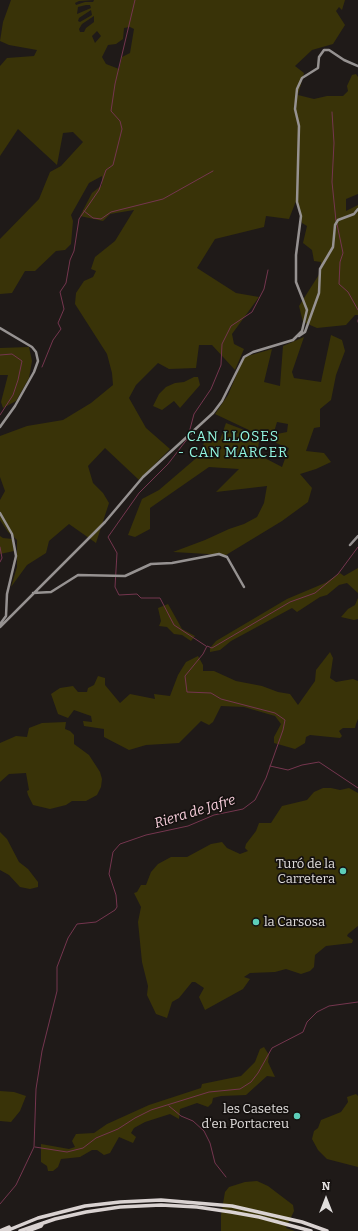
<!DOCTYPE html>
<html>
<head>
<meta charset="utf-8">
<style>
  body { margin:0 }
  #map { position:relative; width:358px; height:1231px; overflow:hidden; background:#1f1a18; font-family:Bitter,serif }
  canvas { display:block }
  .north { position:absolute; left:306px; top:1179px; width:40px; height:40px; -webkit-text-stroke:3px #15110f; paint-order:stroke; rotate:0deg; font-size:11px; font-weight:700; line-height:16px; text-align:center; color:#e0dddc }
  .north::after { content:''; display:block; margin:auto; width:14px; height:18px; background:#e0dddc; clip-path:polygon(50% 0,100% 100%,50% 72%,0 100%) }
</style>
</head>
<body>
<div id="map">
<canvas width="358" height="1231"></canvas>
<div class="north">N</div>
</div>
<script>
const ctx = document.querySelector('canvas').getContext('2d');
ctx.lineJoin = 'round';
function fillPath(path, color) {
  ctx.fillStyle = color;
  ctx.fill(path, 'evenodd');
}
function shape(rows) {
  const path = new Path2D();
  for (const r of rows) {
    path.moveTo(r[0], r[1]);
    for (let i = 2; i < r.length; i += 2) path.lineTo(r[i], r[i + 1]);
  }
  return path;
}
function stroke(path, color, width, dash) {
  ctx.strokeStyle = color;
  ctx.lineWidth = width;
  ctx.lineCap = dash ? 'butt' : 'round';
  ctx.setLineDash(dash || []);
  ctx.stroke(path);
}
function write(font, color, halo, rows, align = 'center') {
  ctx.font = font + ' Bitter,serif';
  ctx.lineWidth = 3.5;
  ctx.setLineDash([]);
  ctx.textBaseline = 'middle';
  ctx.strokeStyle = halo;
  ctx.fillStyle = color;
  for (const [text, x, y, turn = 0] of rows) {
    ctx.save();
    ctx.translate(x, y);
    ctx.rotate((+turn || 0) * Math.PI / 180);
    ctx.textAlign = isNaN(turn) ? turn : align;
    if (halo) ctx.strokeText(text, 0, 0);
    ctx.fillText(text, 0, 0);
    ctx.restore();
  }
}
const green = shape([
  [11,0,93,0,79,1,75,3,76,5,85,2,93,2,94,0,345,0,342,10,339,7,336,11,345,25,333,44,312,50,295,66,304,73,298,95,314,99,327,96,343,96,348,91,347,86,352,75,356,74,358,77,358,194,346,199,346,211,358,205,358,315,355,315,346,325,317,328,303,322,299,306,320,273,321,262,314,261,312,250,303,243,307,226,302,223,296,201,289,219,266,216,264,227,215,239,197,268,236,293,259,297,232,334,234,344,244,349,235,370,212,345,199,345,196,368,169,369,158,363,136,385,129,398,146,428,170,449,139,480,105,448,88,466,93,483,103,493,109,503,96,543,69,524,49,541,46,553,27,565,11,587,17,567,17,540,8,532,0,520,0,500,5,491,0,477,0,436,27,426,63,420,91,403,113,385,112,373,107,354,75,304,76,293,84,281,93,277,96,271,91,269,95,257,115,241,134,210,110,214,103,221,80,216,92,193,102,185,102,176,89,183,71,215,73,221,71,244,65,250,56,251,35,271,25,271,12,293,0,294,0,239,39,199,50,172,61,166,83,142,73,132,63,133,57,165,18,129,0,156,0,66,7,58,34,56,37,50,9,45,0,41,3,22],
  [86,5,90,5,91,8,77,14,78,7],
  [91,10,92,15,80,22,78,21,79,18],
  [94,16,94,22,86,28,84,32,80,32,79,29,82,24],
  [130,27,134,29,130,53,122,57,119,69,106,64,102,57,108,45,116,44,123,39,124,28],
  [97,31,101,36,95,43,92,36],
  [331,335,342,340,345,351,336,375,331,400,320,409,320,427,314,428,306,451,324,453,331,462,316,469,300,474,312,488,308,502,282,521,226,555,173,552,205,540,229,529,244,524,257,517,264,503,267,486,216,492,239,469,209,467,150,508,150,529,135,537,128,535,142,499,159,490,201,454,204,442,220,440,226,423,260,436,257,454,282,467,289,448,276,443,277,434,287,432,288,424,277,422,274,432,251,431,215,414,228,395,244,357,272,349,264,382,280,386,283,346,304,337,292,372,294,378,321,382],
  [29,347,32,361,29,378,16,401,3,408,1,402,8,375,0,375,0,348],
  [194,377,198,377,200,385,180,408,174,401,162,410,153,406,159,394,166,387,175,383,184,382],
  [0,536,3,538,12,539,14,551,0,554],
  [358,568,358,593,347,583,339,585,327,595,320,597,297,612,292,608,231,641,220,650,210,652,210,648,216,641,287,599,325,583,340,573,344,576],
  [358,598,358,619,354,620,341,617,348,609,355,605],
  [168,604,182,629,195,636,191,641,182,635,174,634,167,627,159,626,161,621,158,608],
  [330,652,333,658,330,678,336,682,353,679,358,681,358,719,356,724,355,728,343,728,339,731,342,736,340,738,310,735,306,737,305,743,295,749,274,743,274,737,281,724,275,716,244,707,221,706,213,722,209,725,201,721,179,743,146,745,129,750,104,737,104,729,84,726,83,721,92,722,91,716,74,710,68,718,58,714,51,694,60,688,73,686,78,692,87,692,88,688,94,685,98,676,105,678,105,685,120,703,130,694,155,699,154,694,170,696,178,675,186,662,198,656,203,665,203,671,214,671,236,681,262,686,278,692,290,694,298,705,315,681,316,670],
  [66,722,65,729,70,731,74,735,74,744,89,755,100,772,102,779,101,787,97,795,86,801,72,801,66,805,50,809,33,805,28,795,27,791,29,790,26,773,9,774,0,782,0,743,16,736,27,737,29,728,42,723],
  [323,788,331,788,340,790,349,788,358,793,358,926,348,934,347,936,353,940,352,943,326,946,315,955,314,967,310,971,301,974,286,969,275,972,250,973,244,977,250,979,243,989,205,1010,199,997,204,988,195,982,192,982,179,998,172,1002,167,1018,156,1014,147,995,148,986,142,962,138,922,141,907,134,893,137,892,141,885,146,885,151,872,158,864,171,857,187,857,211,844,222,842,227,848,240,854,248,851,245,848,246,844,256,831,259,823,271,823,282,806,307,800,314,792],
  [0,832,7,839,19,862,28,869,38,882,38,887,30,889,20,887,9,875,0,870],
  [264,1047,269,1055,268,1062,275,1077,267,1076,246,1095,221,1096,213,1098,212,1103,208,1107,197,1103,180,1109,179,1119,170,1114,145,1122,134,1128,131,1133,136,1137,133,1143,119,1137,110,1153,104,1155,97,1150,92,1150,80,1157,61,1159,58,1167,53,1171,48,1171,47,1166,41,1162,41,1144,69,1149,75,1147,72,1141,76,1134,94,1133,107,1124,149,1105,201,1088,202,1084,241,1076,255,1062,260,1049],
  [0,1091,14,1092,26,1096,20,1111,11,1122,0,1121],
  [356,1094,358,1096,358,1167,327,1159,318,1150,312,1139,314,1131,318,1128,321,1120,341,1112,348,1102,347,1097],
  [257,1181,268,1186,293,1205,294,1211,286,1228,295,1231,221,1231,221,1215,225,1192,229,1187,245,1182]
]);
const stream = shape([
  [332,112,334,143,332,182,336,221],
  [84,211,93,218,101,219,111,212,163,199,213,171],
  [337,224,343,253,340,262,339,284,348,292,358,310],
  [358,322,358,320],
  [0,355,12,354,22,361,18,380,13,395,0,415],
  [42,367,53,340,61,329,58,323,64,309,60,292,66,283,70,260,74,251,79,219,99,190,106,170,113,165,122,129,120,121,111,111,115,84,135,0],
  [189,433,194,414,211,389,221,365,222,344,231,326,252,312,264,289,268,270],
  [188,438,168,464,139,493,108,537,117,553,115,587,119,595,137,594,141,598,160,598,174,625,206,646],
  [0,547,2,558,0,562],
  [270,766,288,770,302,765,319,762,358,788],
  [169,1106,181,1116,193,1121,204,1131,210,1143,215,1163,226,1177],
  [35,1147,67,1152,83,1148,96,1138,118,1129,135,1118,151,1110,209,1092,240,1089,251,1082,258,1073,272,1048,303,1032,307,1022,317,1012,329,1006,358,1002],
  [0,1204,16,1185,34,1147,36,1089,42,1051,57,991,57,967,68,938,77,924,96,922,115,910,117,907,116,895,109,874,113,852,120,844,146,835,188,826,214,815,243,809,255,800,266,778,283,730,285,720,275,713,221,699,211,693,187,692,185,676,203,654,207,646,212,648,290,602,315,593,338,574,358,547]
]);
const secondary = shape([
  [0,328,32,347,36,352,38,361,34,372,15,406,0,427],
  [299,336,305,332,319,293,320,269,333,247,335,225,338,220,354,214,358,209],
  [0,513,12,534,16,556,7,594,6,616,0,624],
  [350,545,358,536],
  [33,593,51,592,78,575,125,576,151,564,172,563,219,554,227,557,244,587],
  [0,627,105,522,143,477,213,413,222,401,244,357,253,352,293,340,302,331,307,310,296,282,296,255,301,216,297,202,299,126,295,109,297,89,302,78,318,68,319,57,324,50,329,50,344,60,358,66]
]);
const highway = shape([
  [0,1231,9,1227],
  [6,1231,38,1218,85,1206,120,1202,161,1200,232,1206,302,1222,327,1231],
  [20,1231,55,1219,86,1212,120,1207,161,1205,197,1207,231,1212,259,1217,311,1231],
  [28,1231,41,1226,43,1223]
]);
const markers = [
  [343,871,4,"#5dceb9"],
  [256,922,4,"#5dceb9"],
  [297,1116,4,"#5dceb9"]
];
const poiNames = [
  ["Turó de la",335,864],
  ["Carretera",335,879],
  ["la Carsosa",264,922,"left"],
  ["les Casetes",289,1109],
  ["d'en Portacreu",289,1124]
];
const neighbourhoodNames = [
  ["CAN LLOSES",233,437],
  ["- CAN MARCER",233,453]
];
const waterNames = [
  ["Riera de Jafre",195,812,-17]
];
fillPath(green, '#393308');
stroke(stream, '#75364f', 1);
stroke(secondary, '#969291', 2.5);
stroke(highway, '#d9d2d1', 3.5);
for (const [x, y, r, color] of markers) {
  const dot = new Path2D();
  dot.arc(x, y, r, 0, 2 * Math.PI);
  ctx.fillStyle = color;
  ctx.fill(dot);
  stroke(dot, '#15110f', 1.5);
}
write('13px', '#e0dddc', '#15110f', poiNames, 'right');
ctx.letterSpacing = '1px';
write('14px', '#92f7e2', '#15110f', neighbourhoodNames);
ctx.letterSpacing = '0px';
write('italic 14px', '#f6cdda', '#15110f', waterNames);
</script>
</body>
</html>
